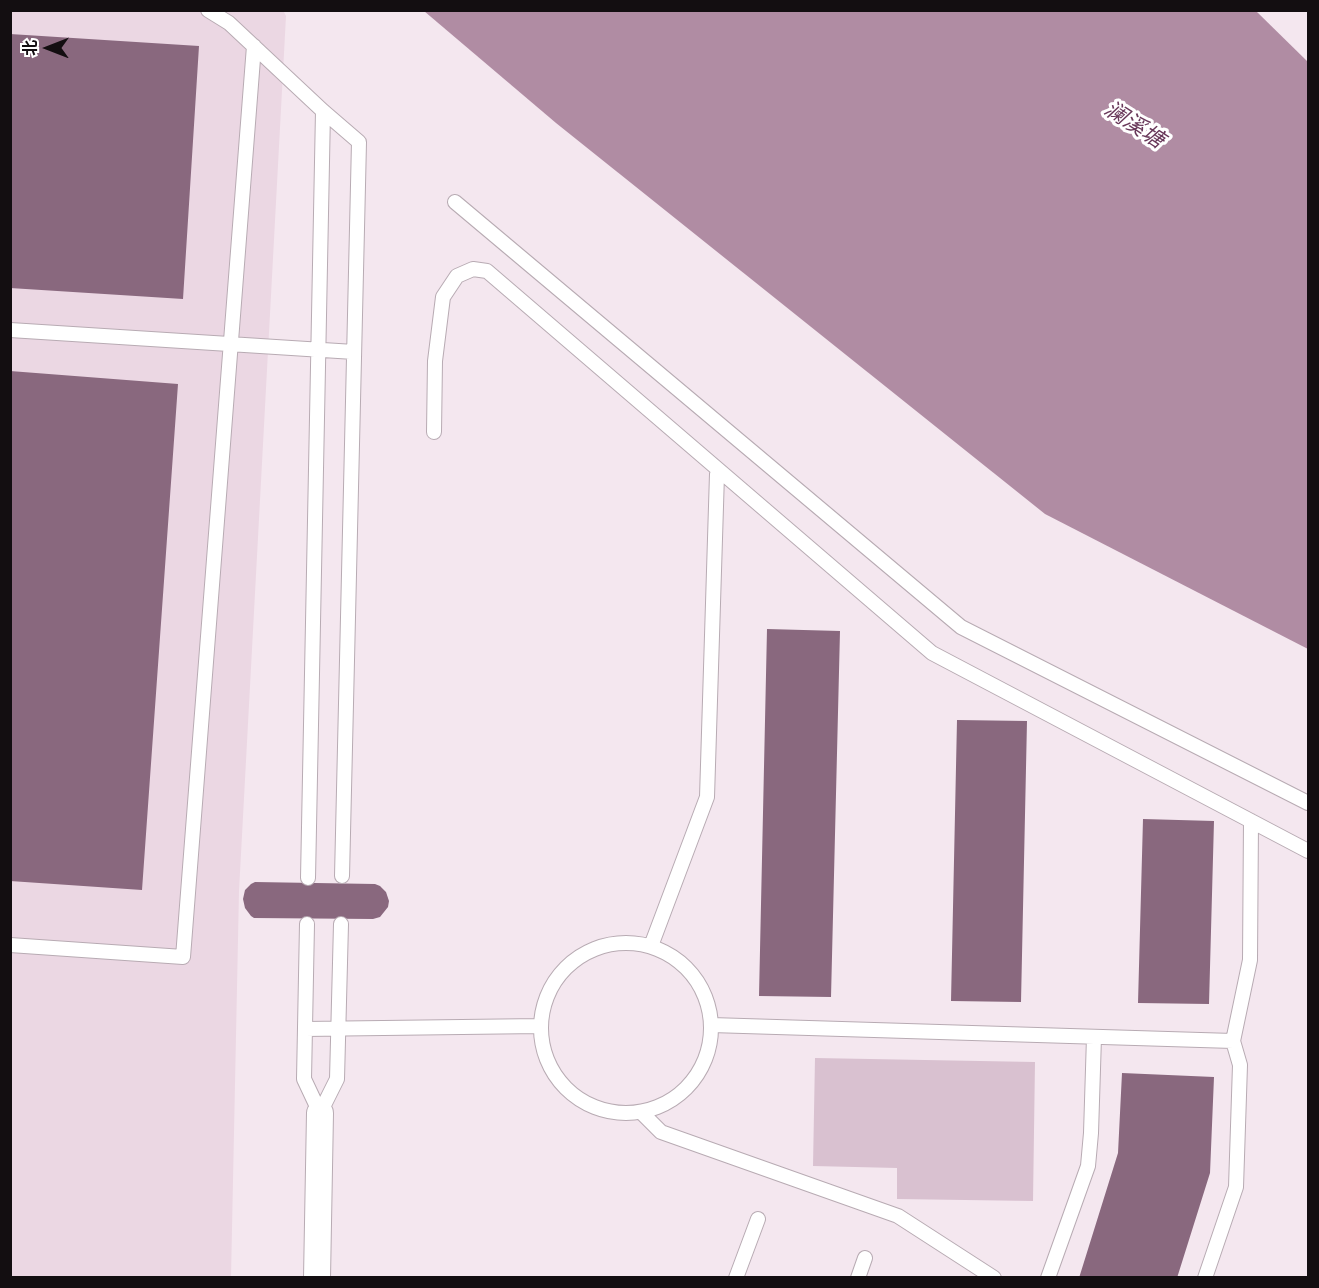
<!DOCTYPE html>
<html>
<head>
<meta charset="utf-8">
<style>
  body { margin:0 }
  #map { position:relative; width:1319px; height:1288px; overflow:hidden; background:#f4e7ef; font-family:Inter,"Noto Sans SC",sans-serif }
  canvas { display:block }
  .frame { position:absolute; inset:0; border:12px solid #130e11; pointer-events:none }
  .north { position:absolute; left:18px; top:18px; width:60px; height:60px; -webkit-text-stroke:4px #fff; paint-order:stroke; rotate:270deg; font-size:16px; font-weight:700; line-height:24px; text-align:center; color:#130e11 }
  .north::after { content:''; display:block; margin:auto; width:21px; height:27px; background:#130e11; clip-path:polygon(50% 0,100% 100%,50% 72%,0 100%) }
</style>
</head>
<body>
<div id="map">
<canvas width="1319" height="1288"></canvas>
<div class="frame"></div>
<div class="north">北</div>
</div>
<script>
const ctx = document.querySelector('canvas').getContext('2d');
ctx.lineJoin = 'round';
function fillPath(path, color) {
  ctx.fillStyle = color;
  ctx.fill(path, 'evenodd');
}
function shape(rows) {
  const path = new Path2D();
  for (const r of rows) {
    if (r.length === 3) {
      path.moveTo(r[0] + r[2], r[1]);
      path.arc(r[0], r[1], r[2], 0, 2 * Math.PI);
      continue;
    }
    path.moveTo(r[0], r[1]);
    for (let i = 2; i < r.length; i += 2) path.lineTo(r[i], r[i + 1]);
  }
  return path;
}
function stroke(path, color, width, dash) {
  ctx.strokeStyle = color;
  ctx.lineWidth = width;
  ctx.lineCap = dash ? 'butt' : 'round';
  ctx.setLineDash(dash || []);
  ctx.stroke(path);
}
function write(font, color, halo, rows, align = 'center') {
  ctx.font = font + ' Inter,"Noto Sans SC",sans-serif';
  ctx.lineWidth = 6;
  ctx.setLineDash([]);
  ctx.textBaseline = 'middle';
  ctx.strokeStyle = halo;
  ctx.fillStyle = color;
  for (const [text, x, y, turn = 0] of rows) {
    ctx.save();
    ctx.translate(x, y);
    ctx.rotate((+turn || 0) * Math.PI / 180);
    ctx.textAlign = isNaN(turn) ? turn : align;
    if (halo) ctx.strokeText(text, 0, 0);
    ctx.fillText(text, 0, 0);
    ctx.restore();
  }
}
const built = shape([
  [283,10,286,16,239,891,231,1277,11,1277,10,11]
]);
const green = shape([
  [815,1058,1035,1062,1033,1201,897,1199,897,1168,813,1166]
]);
const water = shape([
  [424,11,1256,11,1308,62,1308,649,1045,514,556,123]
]);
const building = shape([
  [10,34,199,46,183,299,10,288],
  [10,371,178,384,142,890,10,881],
  [767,629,840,631,831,997,759,996],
  [957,720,1027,721,1021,1002,951,1001],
  [1143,819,1214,821,1209,1004,1138,1003],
  [255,882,375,884,380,886,386,892,389,901,388,907,380,917,373,919,254,918,251,916,245,908,243,899,245,890,251,884],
  [1122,1073,1214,1077,1210,1173,1177,1278,1079,1278,1118,1153]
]);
const lane = shape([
  [208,10,229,23,323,111,359,142,342,876],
  [455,202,961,627,1308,803],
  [10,330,354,352],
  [434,432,435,361,443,297,457,276,473,269,487,271,932,653,1308,851],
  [308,878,323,111],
  [307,924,304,1079,320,1113],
  [626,1028,85],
  [10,945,183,957,254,46],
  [651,946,707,797,717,474],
  [711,1025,1233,1041],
  [305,1029,540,1026],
  [641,1112,661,1132,898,1216,994,1278],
  [320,1113,337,1079,341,924],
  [736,1278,758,1219],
  [858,1278,865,1258],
  [1048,1278,1088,1166,1091,1133,1094,1037],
  [1205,1278,1236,1187,1240,1065,1233,1041,1250,960,1251,821]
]);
const street = shape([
  [317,1278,320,1113]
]);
const waterNames = [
  ["澜溪塘",1134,125,33]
];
fillPath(built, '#ebd7e3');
fillPath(green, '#d9c1d0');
fillPath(water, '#b08ca3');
fillPath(building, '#89687e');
stroke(lane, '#b8abb3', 16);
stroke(street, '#b8abb3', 28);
stroke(lane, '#fff', 14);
stroke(street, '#fff', 26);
write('italic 22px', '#69385a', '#fff', waterNames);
</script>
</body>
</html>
